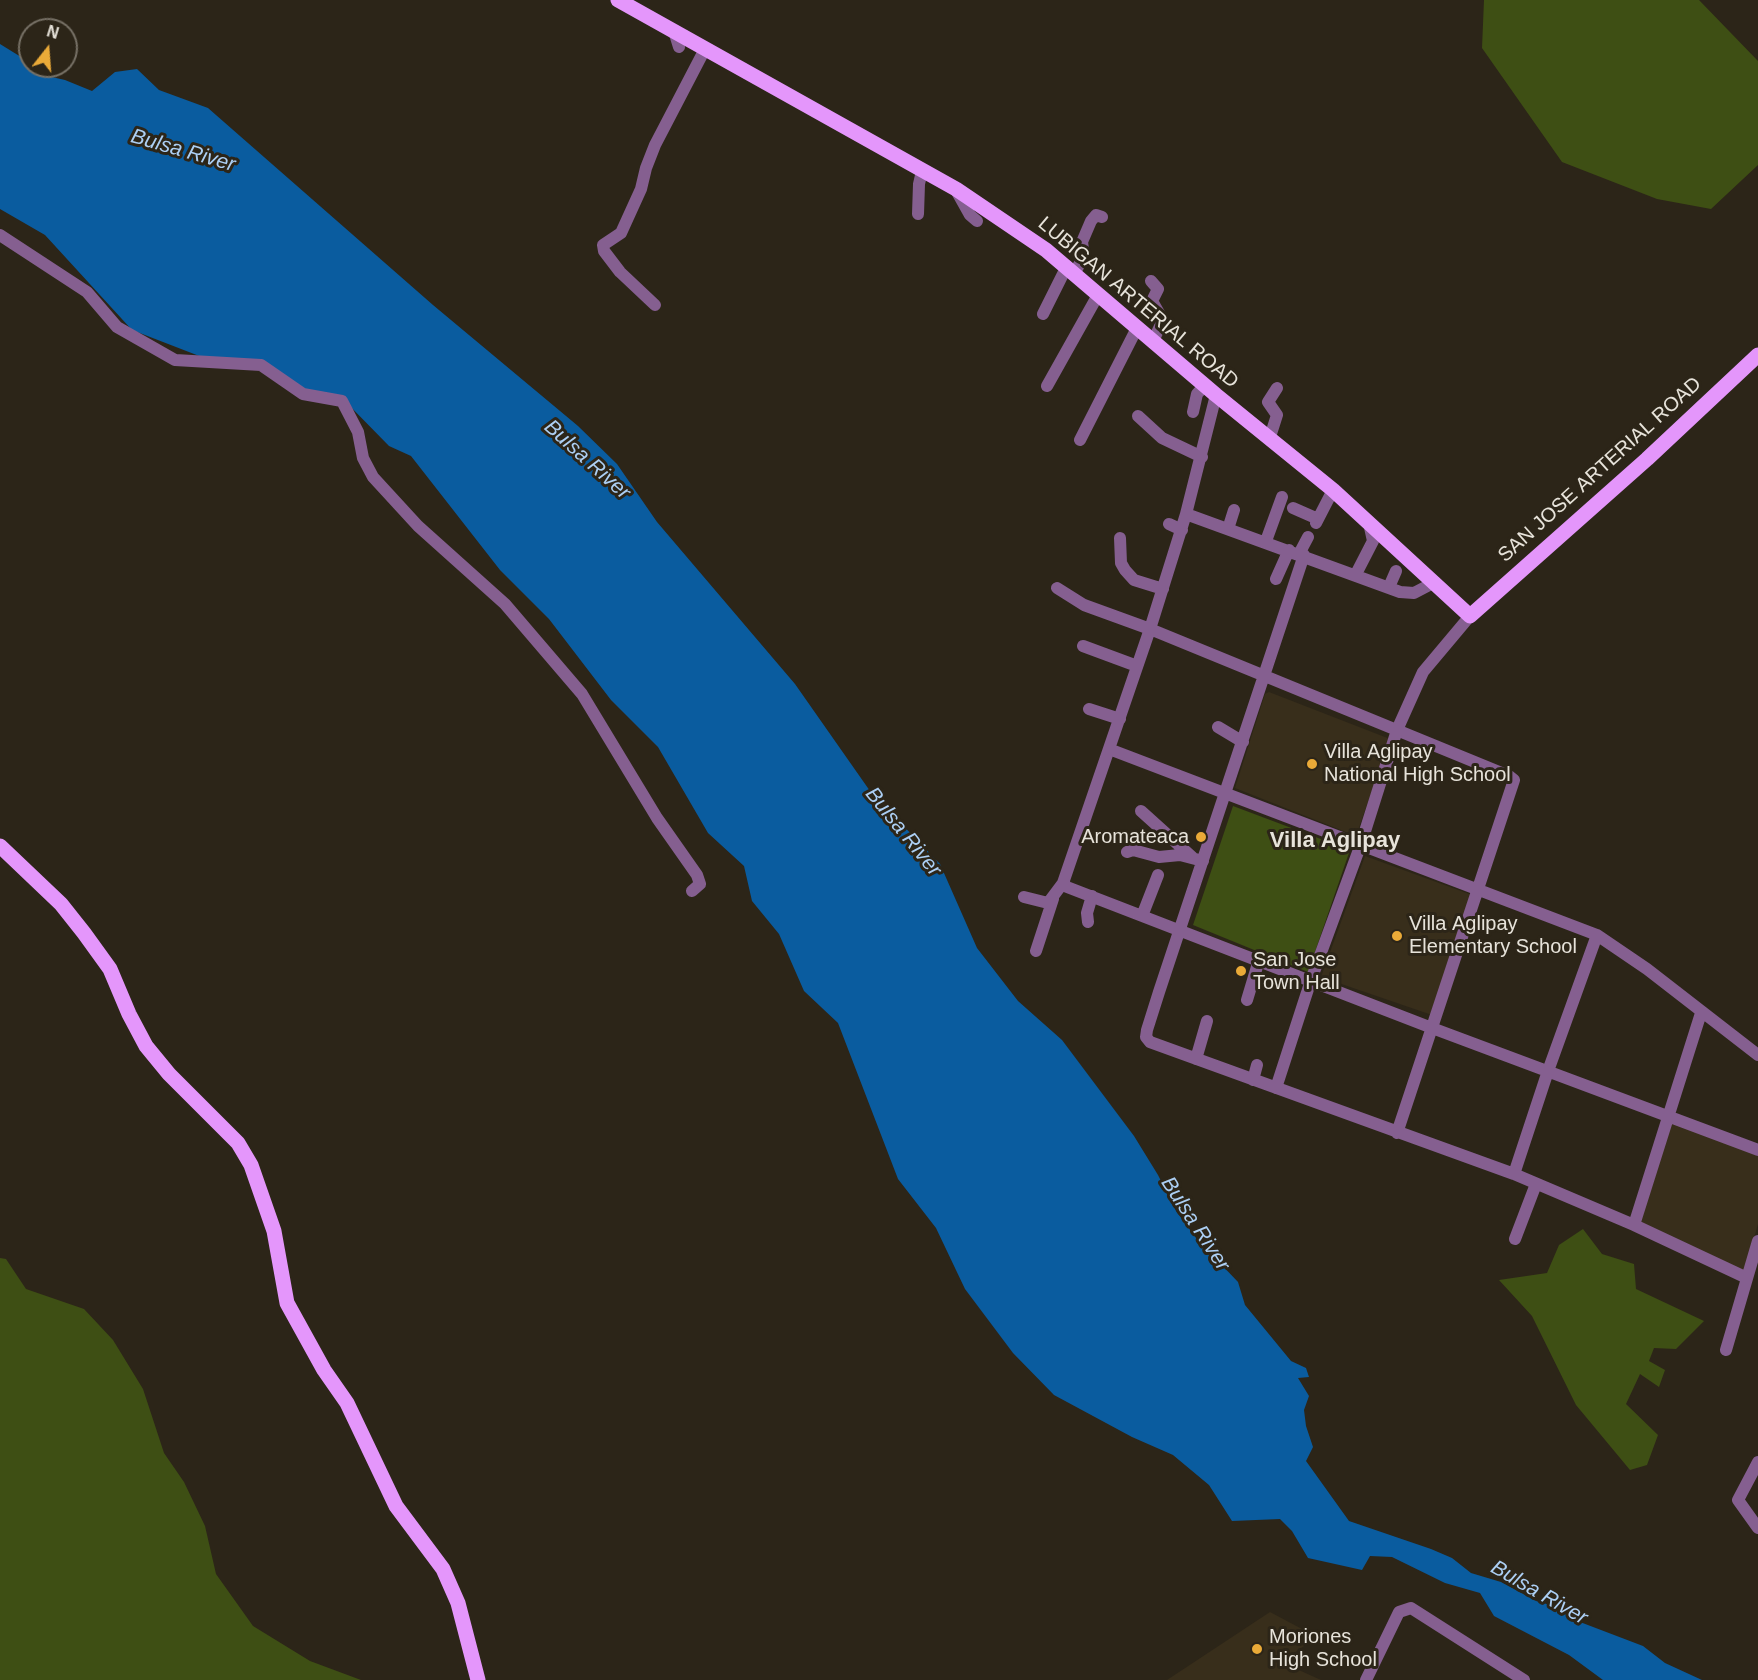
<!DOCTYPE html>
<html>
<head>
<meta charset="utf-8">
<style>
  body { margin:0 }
  #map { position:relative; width:1758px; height:1680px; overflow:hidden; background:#2c2518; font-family:Arial,sans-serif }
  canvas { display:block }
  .north { position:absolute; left:18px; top:18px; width:60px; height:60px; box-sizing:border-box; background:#2c2518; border:2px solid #777166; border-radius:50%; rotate:17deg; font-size:16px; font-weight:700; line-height:24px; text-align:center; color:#e7e3da }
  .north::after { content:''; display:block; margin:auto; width:21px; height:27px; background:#eaaa38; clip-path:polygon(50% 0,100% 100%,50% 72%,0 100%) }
</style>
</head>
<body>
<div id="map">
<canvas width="1758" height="1680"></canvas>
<div class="north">N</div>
</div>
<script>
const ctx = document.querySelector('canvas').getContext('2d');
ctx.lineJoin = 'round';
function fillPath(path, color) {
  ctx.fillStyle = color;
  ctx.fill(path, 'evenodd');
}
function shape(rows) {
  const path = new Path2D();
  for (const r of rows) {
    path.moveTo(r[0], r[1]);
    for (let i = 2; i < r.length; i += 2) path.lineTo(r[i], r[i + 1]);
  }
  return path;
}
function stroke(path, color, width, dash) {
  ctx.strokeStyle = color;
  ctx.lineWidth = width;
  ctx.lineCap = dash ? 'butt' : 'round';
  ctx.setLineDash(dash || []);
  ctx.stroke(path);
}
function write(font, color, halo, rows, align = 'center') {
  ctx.font = font + ' Arial,sans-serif';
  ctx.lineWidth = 6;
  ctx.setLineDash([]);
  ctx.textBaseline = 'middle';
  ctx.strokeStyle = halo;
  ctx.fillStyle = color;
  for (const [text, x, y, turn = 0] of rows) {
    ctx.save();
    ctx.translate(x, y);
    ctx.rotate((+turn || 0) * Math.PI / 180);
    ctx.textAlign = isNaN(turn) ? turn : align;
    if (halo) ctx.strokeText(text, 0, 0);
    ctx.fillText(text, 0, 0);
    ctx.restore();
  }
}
const built = shape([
  [1269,692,1390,739,1356,836,1235,788,1265,694],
  [1365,856,1472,895,1432,1015,1321,977],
  [1672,1122,1758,1155,1758,1224,1744,1274,1638,1222],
  [1270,1612,1317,1637,1281,1662,1321,1680,1167,1680]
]);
const green = shape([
  [1484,0,1699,0,1758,61,1758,165,1711,209,1657,199,1562,162,1482,48],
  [1233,806,1350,850,1308,972,1193,925],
  [1583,1229,1602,1254,1634,1264,1636,1289,1704,1321,1676,1349,1654,1348,1649,1361,1665,1370,1659,1387,1640,1374,1626,1404,1658,1435,1647,1465,1630,1470,1576,1405,1532,1316,1499,1280,1547,1273,1559,1245],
  [0,1258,6,1259,26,1289,84,1309,113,1340,143,1389,164,1453,184,1482,205,1526,216,1574,253,1626,310,1661,361,1680,0,1680]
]);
const water = shape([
  [0,44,21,57,34,73,65,80,92,91,115,72,137,69,159,90,208,108,433,305,578,426,617,464,657,522,795,684,870,791,940,864,977,948,1018,1001,1062,1040,1134,1136,1158,1175,1176,1211,1196,1238,1238,1282,1245,1305,1291,1361,1306,1368,1309,1377,1298,1378,1309,1396,1304,1410,1306,1426,1313,1447,1306,1461,1349,1521,1431,1549,1452,1558,1471,1573,1501,1582,1536,1601,1561,1608,1580,1622,1643,1646,1665,1663,1702,1680,1603,1680,1569,1655,1494,1616,1480,1593,1445,1583,1392,1557,1370,1556,1362,1570,1308,1558,1292,1531,1280,1519,1232,1521,1209,1485,1173,1455,1132,1437,1054,1395,1013,1353,965,1289,936,1228,898,1179,838,1023,804,991,779,934,752,901,744,866,708,833,658,747,611,700,549,619,500,570,411,456,389,446,342,398,305,392,263,361,207,359,132,330,45,235,0,209]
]);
const minor = shape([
  [674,31,679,47],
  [956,190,970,215,977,221],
  [918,214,919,184,922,171],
  [0,235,87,292,117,327,175,360,261,365,303,394,342,401,358,432,363,458,373,477,418,526,505,604,582,694,657,818,697,875,700,884,692,891],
  [1075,272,1084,256,1082,242,1091,221,1096,215,1102,217],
  [1151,281,1158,289,1152,301,1163,320,1153,341],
  [655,305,620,272,604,251,603,245,621,233,641,189,646,168,655,145,705,49],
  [1043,314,1067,266],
  [1047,386,1098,295],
  [1193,412,1197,394,1205,385],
  [1138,416,1162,438,1202,457],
  [1270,437,1277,415,1268,402,1277,388],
  [1080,440,1137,328],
  [1293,508,1318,519],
  [1186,514,1216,395],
  [1316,523,1333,490],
  [1169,524,1182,530],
  [1228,529,1234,510],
  [1120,538,1121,563,1125,570,1134,580,1163,589],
  [1266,541,1282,497],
  [1299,554,1308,537],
  [1304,555,1159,992,1147,1030,1146,1037,1150,1042,1514,1174,1634,1225,1701,1013],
  [1356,574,1373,541,1369,523],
  [1276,579,1289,550],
  [1435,582,1414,593,1400,592,1186,514,1150,629,1063,883,1067,887,1432,1028,1758,1150],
  [1389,587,1396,571],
  [1057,588,1084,605,1150,629,1509,776,1514,780,1397,1133],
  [1083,646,1137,666],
  [1089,709,1120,719],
  [1218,727,1243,742],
  [1109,749,1597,935,1647,969,1758,1055],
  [1141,811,1192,857],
  [1127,852,1133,850,1159,857,1180,855,1203,861],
  [1024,897,1048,903,1063,883],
  [1142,916,1158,875],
  [1088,922,1087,913,1092,896],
  [1036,951,1053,899],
  [1247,1000,1259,960],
  [1196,1059,1207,1021],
  [1253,1080,1257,1065],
  [1276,1088,1311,980,1361,844,1397,730,1423,672,1470,616],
  [1514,1174,1548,1071,1597,935],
  [1634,1225,1747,1278],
  [1515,1239,1536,1184],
  [1726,1350,1758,1241],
  [1758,1462,1738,1500,1758,1528],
  [1366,1680,1399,1612,1411,1608,1524,1680]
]);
const major = shape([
  [618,0,956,189,1046,250,1216,395,1333,490,1470,616,1647,459,1758,355],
  [0,846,61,904,84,933,110,969,129,1014,146,1046,169,1074,238,1143,251,1165,274,1231,287,1303,324,1370,347,1403,396,1506,443,1569,458,1603,478,1680]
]);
const markers = [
  [1312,764,6,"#eaaa38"],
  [1201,837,6,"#eaaa38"],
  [1397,936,6,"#eaaa38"],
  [1241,971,6,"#eaaa38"],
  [1257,1649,6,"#eaaa38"]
];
const streetNames = [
  ["LUBIGAN ARTERIAL ROAD",1138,303,40],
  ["SAN JOSE ARTERIAL ROAD",1600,470,-42]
];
const poiNames = [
  ["Villa Aglipay",1324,752],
  ["National High School",1324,775],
  ["Aromateaca",1189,837,"right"],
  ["Villa Aglipay",1409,924],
  ["Elementary School",1409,947],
  ["San Jose",1253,960],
  ["Town Hall",1253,983],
  ["Moriones",1269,1637],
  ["High School",1269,1660]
];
const waterNames = [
  ["Bulsa River",183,151,16],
  ["Bulsa River",587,460,42],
  ["Bulsa River",903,832,51],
  ["Bulsa River",1195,1224,57],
  ["Bulsa River",1539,1593,30]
];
const quarterNames = [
  ["Villa Aglipay",1335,841]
];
fillPath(built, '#382e1b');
fillPath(green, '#3e4f14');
fillPath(water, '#0a5c9f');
stroke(minor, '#855f90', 12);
stroke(major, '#e496fb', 15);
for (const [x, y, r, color] of markers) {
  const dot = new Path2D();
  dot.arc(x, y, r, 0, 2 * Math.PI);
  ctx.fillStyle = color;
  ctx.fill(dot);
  stroke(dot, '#2c2518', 2);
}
write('20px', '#e7e3da', '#2c2518', streetNames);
write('20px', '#e7e3da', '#2c2518', poiNames, 'left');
write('italic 21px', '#accff4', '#2c2518', waterNames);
write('bold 22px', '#e7e3da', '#2c2518', quarterNames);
</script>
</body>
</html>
